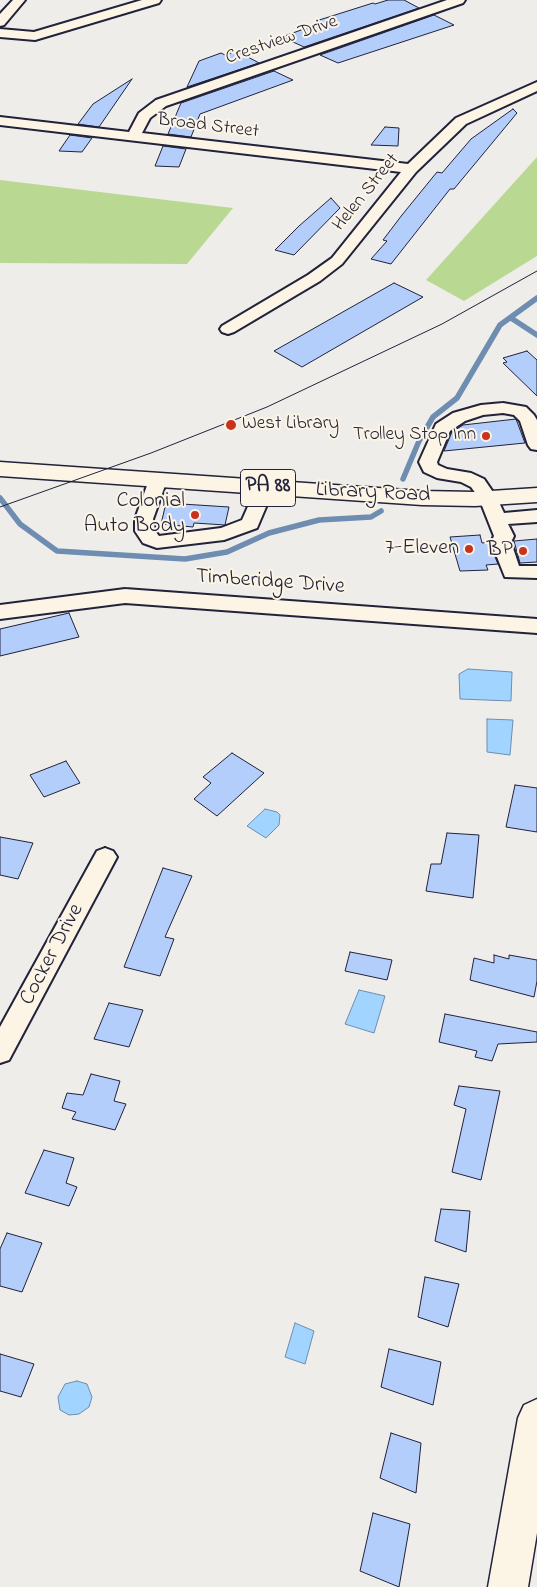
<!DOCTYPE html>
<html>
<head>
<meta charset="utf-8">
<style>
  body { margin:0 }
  canvas { display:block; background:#eeedea }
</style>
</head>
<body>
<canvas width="537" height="1587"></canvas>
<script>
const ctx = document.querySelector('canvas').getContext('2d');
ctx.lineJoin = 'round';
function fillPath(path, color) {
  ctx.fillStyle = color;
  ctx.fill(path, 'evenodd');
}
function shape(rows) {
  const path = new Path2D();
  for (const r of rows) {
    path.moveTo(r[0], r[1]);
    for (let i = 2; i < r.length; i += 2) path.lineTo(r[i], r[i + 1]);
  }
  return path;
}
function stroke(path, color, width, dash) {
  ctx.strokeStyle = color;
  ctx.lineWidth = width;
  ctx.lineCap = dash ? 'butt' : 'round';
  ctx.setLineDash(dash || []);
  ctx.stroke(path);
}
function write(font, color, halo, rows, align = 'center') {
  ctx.font = font + ' "Indie Flower",sans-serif';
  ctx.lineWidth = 4;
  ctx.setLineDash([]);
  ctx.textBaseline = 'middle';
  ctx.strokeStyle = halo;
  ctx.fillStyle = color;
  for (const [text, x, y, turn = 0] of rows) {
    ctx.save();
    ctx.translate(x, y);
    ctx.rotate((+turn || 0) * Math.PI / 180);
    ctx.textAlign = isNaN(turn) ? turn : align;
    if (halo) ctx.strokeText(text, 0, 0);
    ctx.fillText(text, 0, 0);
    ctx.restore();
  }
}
const green = shape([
  [537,157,537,256,464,301,426,280],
  [0,180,233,208,187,264,0,263]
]);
const water = shape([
  [468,669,512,672,511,701,460,699,459,674,468,669],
  [487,719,513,720,510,755,487,752,487,719],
  [265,809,277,812,280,815,279,825,266,838,247,826,265,809],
  [359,990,385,996,374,1033,345,1024,359,990],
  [295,1323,314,1331,305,1364,285,1357,295,1323],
  [77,1381,87,1384,92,1397,89,1407,79,1414,69,1415,60,1410,58,1397,65,1384,77,1381]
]);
const stream = shape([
  [511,318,537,335],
  [403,479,419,441,433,417,457,398,500,325,537,298],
  [0,498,20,524,57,551,185,559,227,552,269,533,319,520,371,517,381,511]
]);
const building = shape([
  [388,0,404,0,419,8,304,47,282,37,320,23,316,21,373,3,375,4,388,0],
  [434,15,454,25,338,63,320,55,434,15],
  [237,51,259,63,187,87,199,61,221,53,225,55,237,51],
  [274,71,293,80,200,114,191,137,168,134,181,103,274,71],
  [132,79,99,127,78,124,93,104,132,79],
  [513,109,517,113,454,189,450,189,391,264,371,259,387,241,383,240,402,215,437,172,442,173,471,139,513,109],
  [385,127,399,128,398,146,371,145,385,127],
  [70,135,92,138,82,152,59,151,70,135],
  [163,146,186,149,179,167,155,166,163,146],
  [331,198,340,208,294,255,275,250,299,226,331,198],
  [394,283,423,297,302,367,274,351,394,283],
  [527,351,537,360,537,396,503,363,507,362,503,358,527,351],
  [516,419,525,443,444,451,452,432,463,425,516,419],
  [166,503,229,507,225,525,194,523,193,527,161,524,166,503],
  [480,535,482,543,489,542,498,564,486,565,488,570,460,571,450,537,480,535],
  [537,539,537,562,520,563,514,541,537,539],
  [69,613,79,637,0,656,0,629,69,613],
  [232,753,264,773,217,816,194,799,211,783,203,777,232,753],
  [66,761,80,783,44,797,30,775,66,761],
  [515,785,537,788,537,832,506,827,515,785],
  [447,833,479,835,473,898,426,891,431,864,441,864,447,833],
  [0,837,33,843,18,879,0,875,0,837],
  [163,868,192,876,165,937,174,939,160,976,124,967,163,868],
  [350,952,392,960,387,980,345,971,350,952],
  [494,955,509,959,509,955,537,960,537,981,534,997,470,980,474,958,494,963,494,955],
  [109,1003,143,1010,129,1047,94,1039,109,1003],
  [445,1014,537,1032,537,1042,498,1044,492,1061,475,1057,477,1051,439,1042,445,1014],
  [91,1074,120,1081,114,1101,126,1104,115,1130,72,1119,76,1112,62,1108,67,1093,83,1095,91,1074],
  [459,1086,500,1091,481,1180,452,1172,466,1109,454,1105,459,1086],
  [44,1150,74,1158,66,1183,77,1187,69,1206,25,1193,44,1150],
  [441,1209,470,1211,466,1252,435,1241,441,1209],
  [7,1233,42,1243,22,1292,0,1286,0,1249,7,1233],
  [425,1277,459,1284,448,1327,418,1317,425,1277],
  [389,1349,441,1362,433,1405,381,1387,389,1349],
  [0,1354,34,1364,21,1397,0,1391,0,1354],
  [391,1433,421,1443,416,1493,380,1478,391,1433],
  [373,1513,410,1524,399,1587,360,1571,373,1513]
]);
const minor = shape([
  [13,0,25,0,4,25,0,26,0,14,13,0],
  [142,0,161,0,159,3,35,40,0,37,0,29,34,32,142,0],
  [447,0,465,0,463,3,166,106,150,118,142,133,408,164,456,118,537,82,537,91,466,124,416,172,342,264,320,281,234,332,228,334,222,332,220,329,222,326,308,275,332,258,401,172,0,125,0,117,129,132,139,113,156,100,447,0],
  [503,403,526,407,534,415,537,420,537,450,531,449,528,445,520,421,514,415,503,413,483,415,465,421,450,431,437,462,438,465,447,469,471,473,484,479,497,498,504,513,537,510,537,522,508,524,514,536,511,542,519,566,537,566,537,578,505,577,491,542,494,536,479,498,471,487,461,482,437,478,424,472,419,462,436,424,453,413,481,405,503,403],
  [158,474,164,476,167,480,153,519,155,531,159,536,221,528,242,520,258,484,265,482,272,484,274,488,257,528,224,540,157,548,143,543,135,531,135,519,149,480,152,476,158,474],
  [125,589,537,619,537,633,125,603,0,619,0,605,125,589],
  [105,848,113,851,117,857,9,1060,0,1063,0,1027,97,851,105,848]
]);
const major = shape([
  [0,462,422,491,475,492,537,488,537,502,475,506,422,505,0,476,0,462],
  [537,1399,537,1533,528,1587,488,1587,518,1418,524,1405,537,1399]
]);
const tram = shape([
  [0,507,151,453,267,407,442,324,537,271]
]);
const markers = [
  [231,425,6,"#c8321e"],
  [486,436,5,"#c8321e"],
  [195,515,5,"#c8321e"],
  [469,549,5,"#c8321e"],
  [523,551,5,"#c8321e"]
];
const farStreetnames = [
  ["Crestview Drive",282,41,-19],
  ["Broad Street",208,127,7],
  ["Helen Street",367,193,-51]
];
const farPoinames = [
  ["West Library",242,425],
  ["Trolley Stop Inn",476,436,"right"]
];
const shields = [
  [268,488,55]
];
const shieldNames = [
  ["PA 88",268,488]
];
const streetNames = [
  ["Library Road",373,494,3],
  ["Timberidge Drive",270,583,4],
  ["Cocker Drive",53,955,-62]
];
const poiNames = [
  ["Colonial",185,502],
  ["Auto Body",185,527],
  ["7-Eleven",459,549],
  ["BP",513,551]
];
fillPath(green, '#b9d993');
fillPath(water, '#a1d4ff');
stroke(water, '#6e8db1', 1);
stroke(stream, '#6e8db1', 5.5);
fillPath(building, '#b4cefc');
stroke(building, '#22223b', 1);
stroke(minor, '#22223b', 4);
stroke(major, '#22223b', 3);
fillPath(minor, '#fcf5e5');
fillPath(major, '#fcf5e5');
stroke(tram, '#22223b', 1);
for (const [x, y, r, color] of markers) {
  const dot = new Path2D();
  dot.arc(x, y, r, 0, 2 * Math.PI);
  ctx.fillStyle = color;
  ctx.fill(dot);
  stroke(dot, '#fcf5e5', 2);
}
write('19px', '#22223b', '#fcf5e5', farStreetnames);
write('19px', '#22223b', '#fcf5e5', farPoinames, 'left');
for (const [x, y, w] of shields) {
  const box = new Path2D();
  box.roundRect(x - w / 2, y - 18.5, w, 37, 4);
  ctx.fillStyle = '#fcf5e5';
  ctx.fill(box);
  stroke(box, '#22223b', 1);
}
write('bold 21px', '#22223b', null, shieldNames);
write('22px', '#22223b', '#fcf5e5', streetNames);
write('22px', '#22223b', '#fcf5e5', poiNames, 'right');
</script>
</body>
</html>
